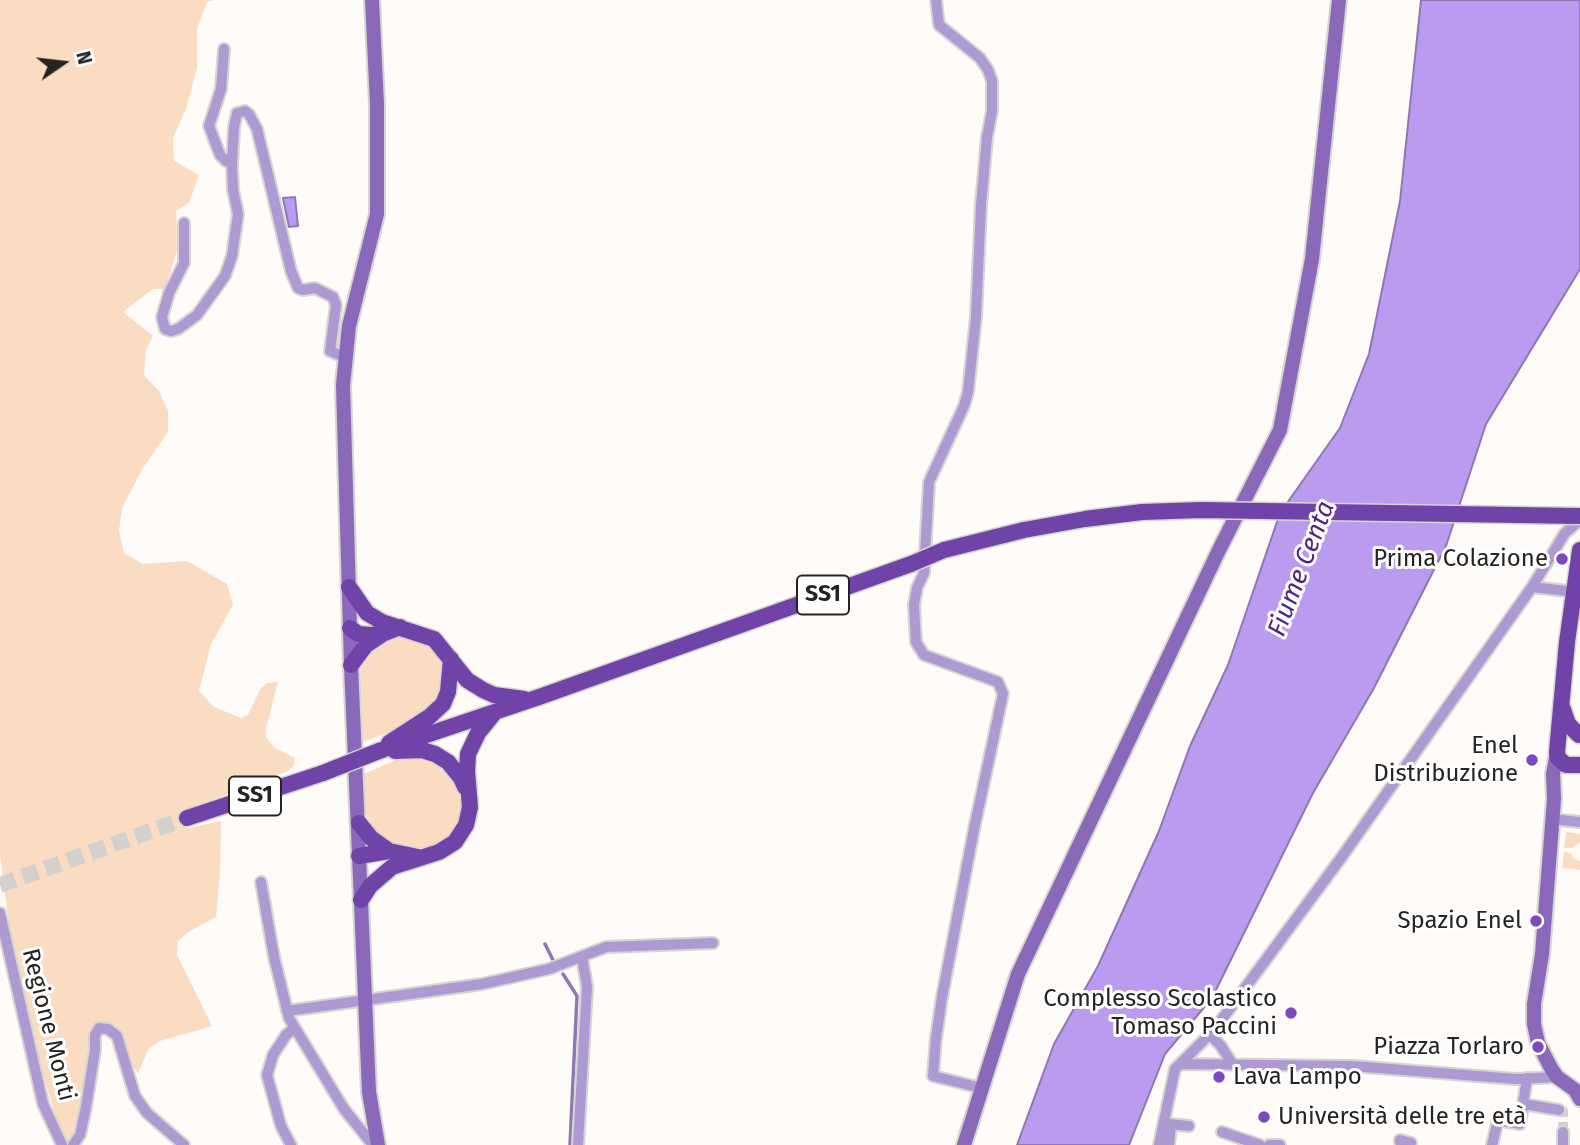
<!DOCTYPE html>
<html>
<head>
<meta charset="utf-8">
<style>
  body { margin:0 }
  #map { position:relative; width:1580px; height:1145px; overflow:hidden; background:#fefbf8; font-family:"Fira Sans",sans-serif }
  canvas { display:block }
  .north { position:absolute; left:28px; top:28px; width:70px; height:70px; -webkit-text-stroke:5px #fff; paint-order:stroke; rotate:76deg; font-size:19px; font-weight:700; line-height:28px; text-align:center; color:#262422 }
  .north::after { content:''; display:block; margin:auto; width:24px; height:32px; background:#262422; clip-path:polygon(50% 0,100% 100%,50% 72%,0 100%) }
</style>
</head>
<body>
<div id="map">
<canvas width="1580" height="1145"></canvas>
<div class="north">N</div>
</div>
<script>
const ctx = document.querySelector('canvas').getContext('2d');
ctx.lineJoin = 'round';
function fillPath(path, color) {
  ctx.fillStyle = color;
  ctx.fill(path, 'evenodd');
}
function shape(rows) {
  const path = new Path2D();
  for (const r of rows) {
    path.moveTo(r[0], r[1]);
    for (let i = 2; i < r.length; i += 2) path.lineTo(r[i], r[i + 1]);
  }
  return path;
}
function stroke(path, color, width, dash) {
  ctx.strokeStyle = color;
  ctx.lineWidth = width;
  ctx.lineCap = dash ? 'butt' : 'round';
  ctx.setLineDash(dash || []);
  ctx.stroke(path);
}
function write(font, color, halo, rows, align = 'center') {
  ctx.font = font + ' "Fira Sans",sans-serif';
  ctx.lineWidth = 6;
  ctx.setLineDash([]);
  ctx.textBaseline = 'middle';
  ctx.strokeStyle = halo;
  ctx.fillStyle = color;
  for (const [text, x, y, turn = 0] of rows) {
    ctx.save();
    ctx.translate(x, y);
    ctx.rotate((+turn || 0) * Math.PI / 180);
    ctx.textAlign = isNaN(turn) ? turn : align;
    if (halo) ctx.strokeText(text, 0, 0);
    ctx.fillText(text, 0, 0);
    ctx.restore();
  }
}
const green = shape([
  [0,0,214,0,207,2,197,29,197,68,186,109,173,138,174,161,199,175,189,203,176,211,178,247,167,283,163,289,153,289,123,312,153,336,146,350,144,375,159,391,168,411,168,432,143,468,122,508,119,531,124,553,143,564,187,561,227,584,233,605,211,644,199,691,214,707,241,718,248,715,261,688,267,683,278,682,266,729,266,737,275,748,295,758,294,766,288,771,182,811,185,825,189,828,221,821,220,874,216,917,190,931,178,941,177,955,212,1026,160,1041,149,1048,138,1073,133,1066,122,1034,110,1024,93,1025,77,1127,70,1139,64,1139,61,1136,34,1043,11,939,0,856],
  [399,634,425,640,443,662,446,675,439,702,407,725,363,742,360,664,367,651],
  [405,756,423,756,441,763,454,776,462,794,462,812,455,830,442,843,424,851,388,844,368,821,365,808,364,774],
  [1566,832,1580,834,1580,842,1572,848,1564,848],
  [1564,852,1571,853,1573,858,1580,861,1580,870,1562,868]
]);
const water = shape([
  [1421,0,1580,0,1580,269,1486,424,1446,546,1374,688,1313,793,1212,998,1165,1054,1129,1145,1017,1145,1054,1044,1098,966,1159,831,1190,746,1228,665,1280,513,1340,428,1369,354,1400,201,1421,0],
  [295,197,298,226,289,227,283,198,295,197]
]);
const stream = shape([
  [545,944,553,960],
  [563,974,577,996,570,1145]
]);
const streetTunnel = shape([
  [1559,1110,1563,1111,1563,1132]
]);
const primaryTunnel = shape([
  [0,885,187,818]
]);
const street = shape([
  [936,0,939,25,980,58,988,70,992,81,992,111,987,137,981,205,976,317,968,392,964,406,929,482,924,573,917,588,914,605,916,642,924,655,998,682,1003,694,974,829,942,997,936,1038,933,1076,981,1088],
  [224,49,221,89,209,126,220,155,226,161,232,157],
  [184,223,184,263,169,293,162,317,165,329,171,331,178,329,197,315,225,276,232,256,238,214,233,190,232,164,234,127,237,113,245,111,249,114,257,129,291,271,298,288,303,290,315,288,333,297,336,305,330,351,344,357],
  [1532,587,1576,592],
  [1551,819,1580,822],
  [261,882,274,957,289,1018,344,1109,373,1145],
  [0,913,43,1104,62,1145],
  [287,1011,482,984,549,969,606,947,713,943],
  [1210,1035,1221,1046,1233,1065],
  [1180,1064,1353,1066,1515,1079,1557,1077],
  [1524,1104,1559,1110],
  [1169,1124,1189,1126],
  [1222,1132,1260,1145],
  [1400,1142,1400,1140,1411,1143],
  [73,1145,80,1135,86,1107,95,1050,95,1035,99,1028,108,1029,117,1036,135,1096,147,1113,184,1145],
  [291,1145,281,1126,267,1075,273,1055,286,1035,294,1028],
  [578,1145,587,987,582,957],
  [1159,1145,1175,1069,1214,1030,1341,858,1532,587,1565,533,1580,520],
  [1169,1145,1171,1124],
  [1269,1145,1280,1145],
  [1492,1145,1498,1120,1520,1124,1527,1078],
  [1563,1145,1563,1132]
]);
const secondary = shape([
  [372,0,377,104,377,214,349,326,343,385,351,665,369,1092,378,1145],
  [1557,752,1553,774,1554,799,1542,954,1534,1004,1534,1024,1538,1043,1551,1068,1557,1077,1575,1090,1580,1099],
  [964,1145,1018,974,1219,550,1280,430,1312,259,1339,0]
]);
const primary = shape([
  [944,550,1024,530],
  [1580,550,1567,642,1557,752,1558,758,1566,765,1580,765],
  [349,587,367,613,382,622,434,639,467,680,483,690,494,695,524,699],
  [350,628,358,634,370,635,382,634,400,627],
  [351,665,366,645,381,635],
  [1563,709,1568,724,1579,735],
  [389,743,429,717,443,704,448,692,451,659],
  [379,751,542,696,911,564],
  [395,751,422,750,435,754,448,762,461,778,465,787],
  [187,818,323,773],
  [359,823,371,838,389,851],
  [359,856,389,851,418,857],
  [361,900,370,886,392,867,439,852,455,842,466,825,470,807,467,771,468,754,478,733,495,712]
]);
const primaryBridge = shape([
  [1024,530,1085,519,1142,512,1201,510,1580,516],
  [911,564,944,550],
  [323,773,379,751]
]);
const markers = [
  [1562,559,7,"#7e48bf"],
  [1532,760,7,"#7e48bf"],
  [1536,921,7,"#7e48bf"],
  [1291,1013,7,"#7e48bf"],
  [1538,1047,7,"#7e48bf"],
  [1219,1077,7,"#7e48bf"],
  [1264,1117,7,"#7e48bf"]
];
const shields = [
  [823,595,52],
  [255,796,52]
];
const shieldNames = [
  ["SS1",823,595],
  ["SS1",255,796]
];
const poiNames = [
  ["Prima Colazione",1548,559],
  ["Enel",1518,746],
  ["Distribuzione",1518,774],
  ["Spazio Enel",1522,921],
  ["Complesso Scolastico",1277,999],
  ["Tomaso Paccini",1277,1027],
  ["Piazza Torlaro",1524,1047],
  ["Lava Lampo",1233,1077,"left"],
  ["Università delle tre età",1278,1117,"left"]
];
const streetNames = [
  ["Regione Monti",48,1025,76]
];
const waterNames = [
  ["Fiume Centa",1302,569,-69]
];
fillPath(green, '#f9dcc2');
fillPath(water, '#bb9bef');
stroke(water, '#8e77b2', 2);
stroke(stream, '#8e77b2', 3.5);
stroke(streetTunnel, '#d3d0cd', 10, [10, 5]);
stroke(primaryTunnel, '#d3d0cd', 16, [16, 8]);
stroke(street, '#d7d4d1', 14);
stroke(secondary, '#d7d4d1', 18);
stroke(primary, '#d7d4d1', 19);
stroke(street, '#ae9ad2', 10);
stroke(secondary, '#8a69ba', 14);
stroke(primary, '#7043a8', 16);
stroke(primaryBridge, '#d7d4d1', 19, []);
stroke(primaryBridge, '#7043a8', 16);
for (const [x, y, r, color] of markers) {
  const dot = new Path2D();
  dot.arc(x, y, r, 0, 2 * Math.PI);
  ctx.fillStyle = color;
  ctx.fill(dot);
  stroke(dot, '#fff', 2.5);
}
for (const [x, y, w] of shields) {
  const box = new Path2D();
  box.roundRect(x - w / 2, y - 19.5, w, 39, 5);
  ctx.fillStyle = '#fff';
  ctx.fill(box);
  stroke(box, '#262422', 2);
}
write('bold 23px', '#262422', null, shieldNames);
write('24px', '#262422', '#fff', poiNames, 'right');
write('24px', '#262422', '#fff', streetNames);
write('italic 26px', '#522384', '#fff', waterNames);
</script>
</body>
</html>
